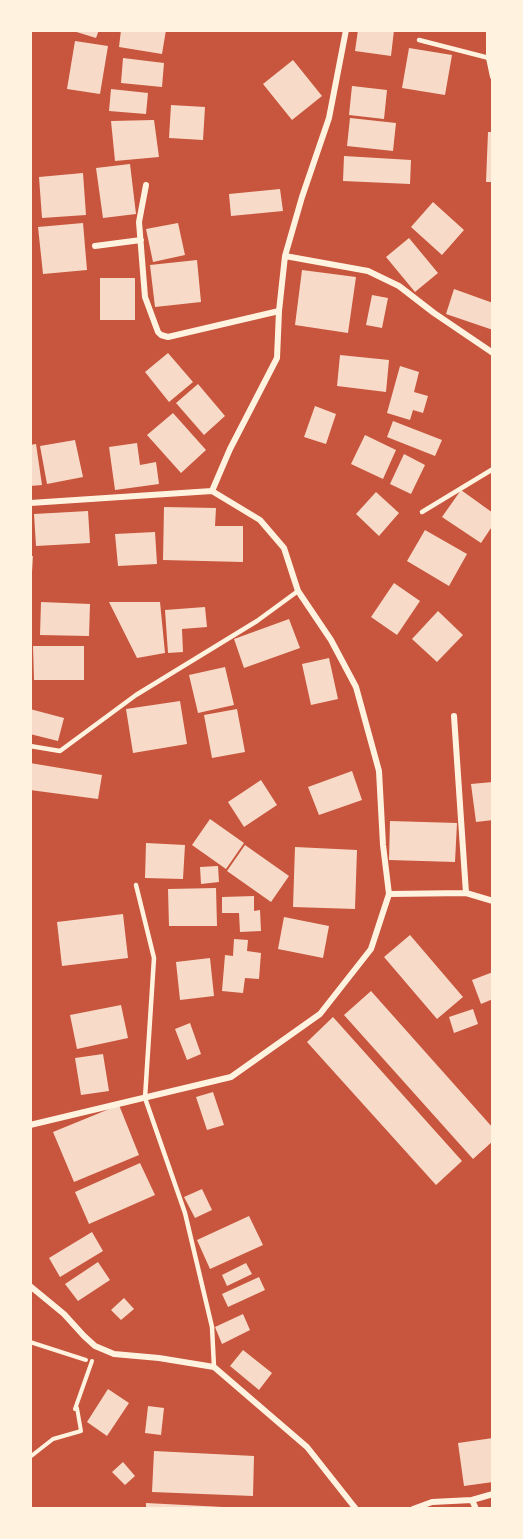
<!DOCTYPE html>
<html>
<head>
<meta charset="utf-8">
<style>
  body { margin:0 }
  #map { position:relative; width:523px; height:1539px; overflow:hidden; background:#c8553d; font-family:"PT Sans Narrow",sans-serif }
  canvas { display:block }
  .frame { position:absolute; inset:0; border:32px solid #fff3e0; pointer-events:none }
</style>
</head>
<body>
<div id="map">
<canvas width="523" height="1539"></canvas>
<div class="frame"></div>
</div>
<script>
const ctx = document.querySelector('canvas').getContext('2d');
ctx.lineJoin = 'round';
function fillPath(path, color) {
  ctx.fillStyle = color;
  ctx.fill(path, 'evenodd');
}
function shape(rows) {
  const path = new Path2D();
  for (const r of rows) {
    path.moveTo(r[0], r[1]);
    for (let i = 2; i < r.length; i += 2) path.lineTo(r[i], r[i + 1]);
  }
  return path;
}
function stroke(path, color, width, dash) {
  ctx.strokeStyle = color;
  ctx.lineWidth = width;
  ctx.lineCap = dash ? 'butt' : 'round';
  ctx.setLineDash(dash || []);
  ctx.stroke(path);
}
const building = shape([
  [70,30,99,30,96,38],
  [121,30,166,30,162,54,119,47],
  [358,30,394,30,391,56,355,51],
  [75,41,108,46,100,94,67,89],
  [409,48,452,55,445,95,402,88],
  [123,58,164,63,162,87,121,83],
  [293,60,322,96,292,120,263,84],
  [352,86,387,90,384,119,349,115],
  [111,89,148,93,146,114,109,111],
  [171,105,205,107,203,140,169,138],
  [350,118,396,123,393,151,347,146],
  [154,120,159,157,115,161,111,121],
  [488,132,493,132,493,182,486,182],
  [344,156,411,160,410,184,343,181],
  [130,164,136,214,103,218,96,168],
  [83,173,86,215,42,218,39,177],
  [280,189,283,211,231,216,229,194],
  [433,202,464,230,442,255,411,227],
  [83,223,87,270,43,274,38,227],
  [178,223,185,255,153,262,146,229],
  [409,238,438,273,415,292,386,257],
  [197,260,201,302,155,307,150,265],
  [302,270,356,277,348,333,295,325],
  [100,278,135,278,135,320,100,320],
  [454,289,493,303,493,330,446,314],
  [372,295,388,298,382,328,366,325],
  [168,353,193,382,169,402,145,372],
  [340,355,389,360,386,392,337,386],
  [400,366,419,372,414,392,428,396,423,413,413,410,410,420,387,413],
  [198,384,225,416,204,435,176,403],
  [315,406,336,414,326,444,304,437],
  [173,413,206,450,181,473,147,435],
  [393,421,442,440,435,456,387,437],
  [365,435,396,450,383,479,351,464],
  [75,440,83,477,47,484,40,446],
  [137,443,140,465,156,462,159,484,115,490,109,447],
  [36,444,42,485,30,486,30,445],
  [404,454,425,465,411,494,390,484],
  [461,490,493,513,493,525,481,543,442,517],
  [376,492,399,513,379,536,356,514],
  [164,507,216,508,215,526,243,526,243,562,163,560],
  [88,511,90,543,36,546,34,514],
  [425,530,467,554,449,586,407,561],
  [155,532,157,564,118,566,115,534],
  [30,556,33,556,32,572,30,572],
  [394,583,420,601,397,635,371,617],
  [41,602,90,604,89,636,40,635],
  [109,602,160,602,165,653,137,658],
  [205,607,207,627,182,629,183,652,168,653,165,610],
  [438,611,463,635,437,662,412,639],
  [289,619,300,648,244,668,234,639],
  [33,646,84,646,84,680,34,680],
  [329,658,338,699,311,705,302,664],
  [225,667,234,705,198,713,189,675],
  [180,701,187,744,133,753,126,709],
  [30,709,64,718,58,741,30,734],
  [237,709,245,752,212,758,204,715],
  [30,763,102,775,98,799,30,790],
  [352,771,362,800,319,815,308,787],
  [261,780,277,805,244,827,228,802],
  [493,782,493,820,476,822,471,784],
  [210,819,244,843,226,869,192,845],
  [390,821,457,823,455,862,389,860],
  [146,843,185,845,183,879,145,878],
  [245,845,289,876,271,902,227,871],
  [295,847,357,850,355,909,293,907],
  [218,866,219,882,201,884,200,867],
  [216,888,217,926,169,926,168,889],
  [254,896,254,911,260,910,261,931,240,932,239,913,222,913,222,897],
  [123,914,128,958,62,966,57,922],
  [284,917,329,926,323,958,278,949],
  [410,935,463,997,437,1019,384,957],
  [234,939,248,940,247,951,261,953,259,979,245,978,243,993,222,991,225,955,233,956],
  [210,958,214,996,180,1000,176,962],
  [493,972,493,999,481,1004,472,980],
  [371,991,493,1128,493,1141,473,1159,344,1015],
  [121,1005,128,1038,77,1049,70,1015],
  [473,1009,478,1024,454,1033,449,1017],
  [333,1017,462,1161,436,1185,307,1042],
  [190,1023,201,1054,187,1060,175,1029],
  [103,1054,109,1091,81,1095,75,1058],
  [213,1092,224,1125,207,1130,196,1097],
  [119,1105,139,1155,74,1182,53,1132],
  [140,1163,155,1195,89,1224,75,1192],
  [202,1189,212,1210,195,1218,184,1197],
  [249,1216,263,1245,210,1269,197,1240],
  [92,1232,103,1251,60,1277,49,1258],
  [98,1262,110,1280,78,1301,65,1284],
  [246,1263,252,1274,227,1286,222,1275],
  [259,1277,265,1290,228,1307,222,1294],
  [124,1298,134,1309,121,1320,111,1310],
  [243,1314,250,1330,222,1344,215,1327],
  [243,1350,272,1373,259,1390,230,1366],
  [108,1389,129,1403,107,1436,87,1422],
  [148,1406,164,1408,161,1435,145,1433],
  [493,1438,493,1482,464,1486,458,1443],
  [154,1451,254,1456,253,1496,152,1492],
  [123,1462,135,1476,125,1485,112,1472],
  [146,1503,223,1507,223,1509,146,1509]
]);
const path = shape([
  [30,1342,86,1360],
  [30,1457,53,1439,81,1431,77,1408,75,1409,92,1361]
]);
const service = shape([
  [419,40,489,58],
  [422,512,493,469],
  [30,746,60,751,136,695,257,621,298,591],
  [136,885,154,958,145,1098,185,1213,212,1327,214,1367]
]);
const minor = shape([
  [489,30,489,58,493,77],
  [146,185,139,222,145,297,158,332,161,335,168,337,279,311],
  [95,246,141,240],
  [285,256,368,271,399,286,434,313,493,353],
  [212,491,230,449,277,358,279,311,285,256,302,197,329,118,346,30],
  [30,503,212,491,260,520,284,548,298,591,331,640,356,687,379,771,383,845,389,894],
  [454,716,466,893],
  [30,1125,231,1077,320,1014,371,949,389,894,466,893,493,901],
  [30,1286,64,1314,84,1336,95,1346,114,1354,159,1358,214,1367,307,1447,356,1509],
  [472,1500,476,1509],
  [413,1509,432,1502,472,1500,493,1494]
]);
fillPath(building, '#f7dbc8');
stroke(path, '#fff3e0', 4);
stroke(service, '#fff3e0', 4.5);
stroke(minor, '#fff3e0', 6);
</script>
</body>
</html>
